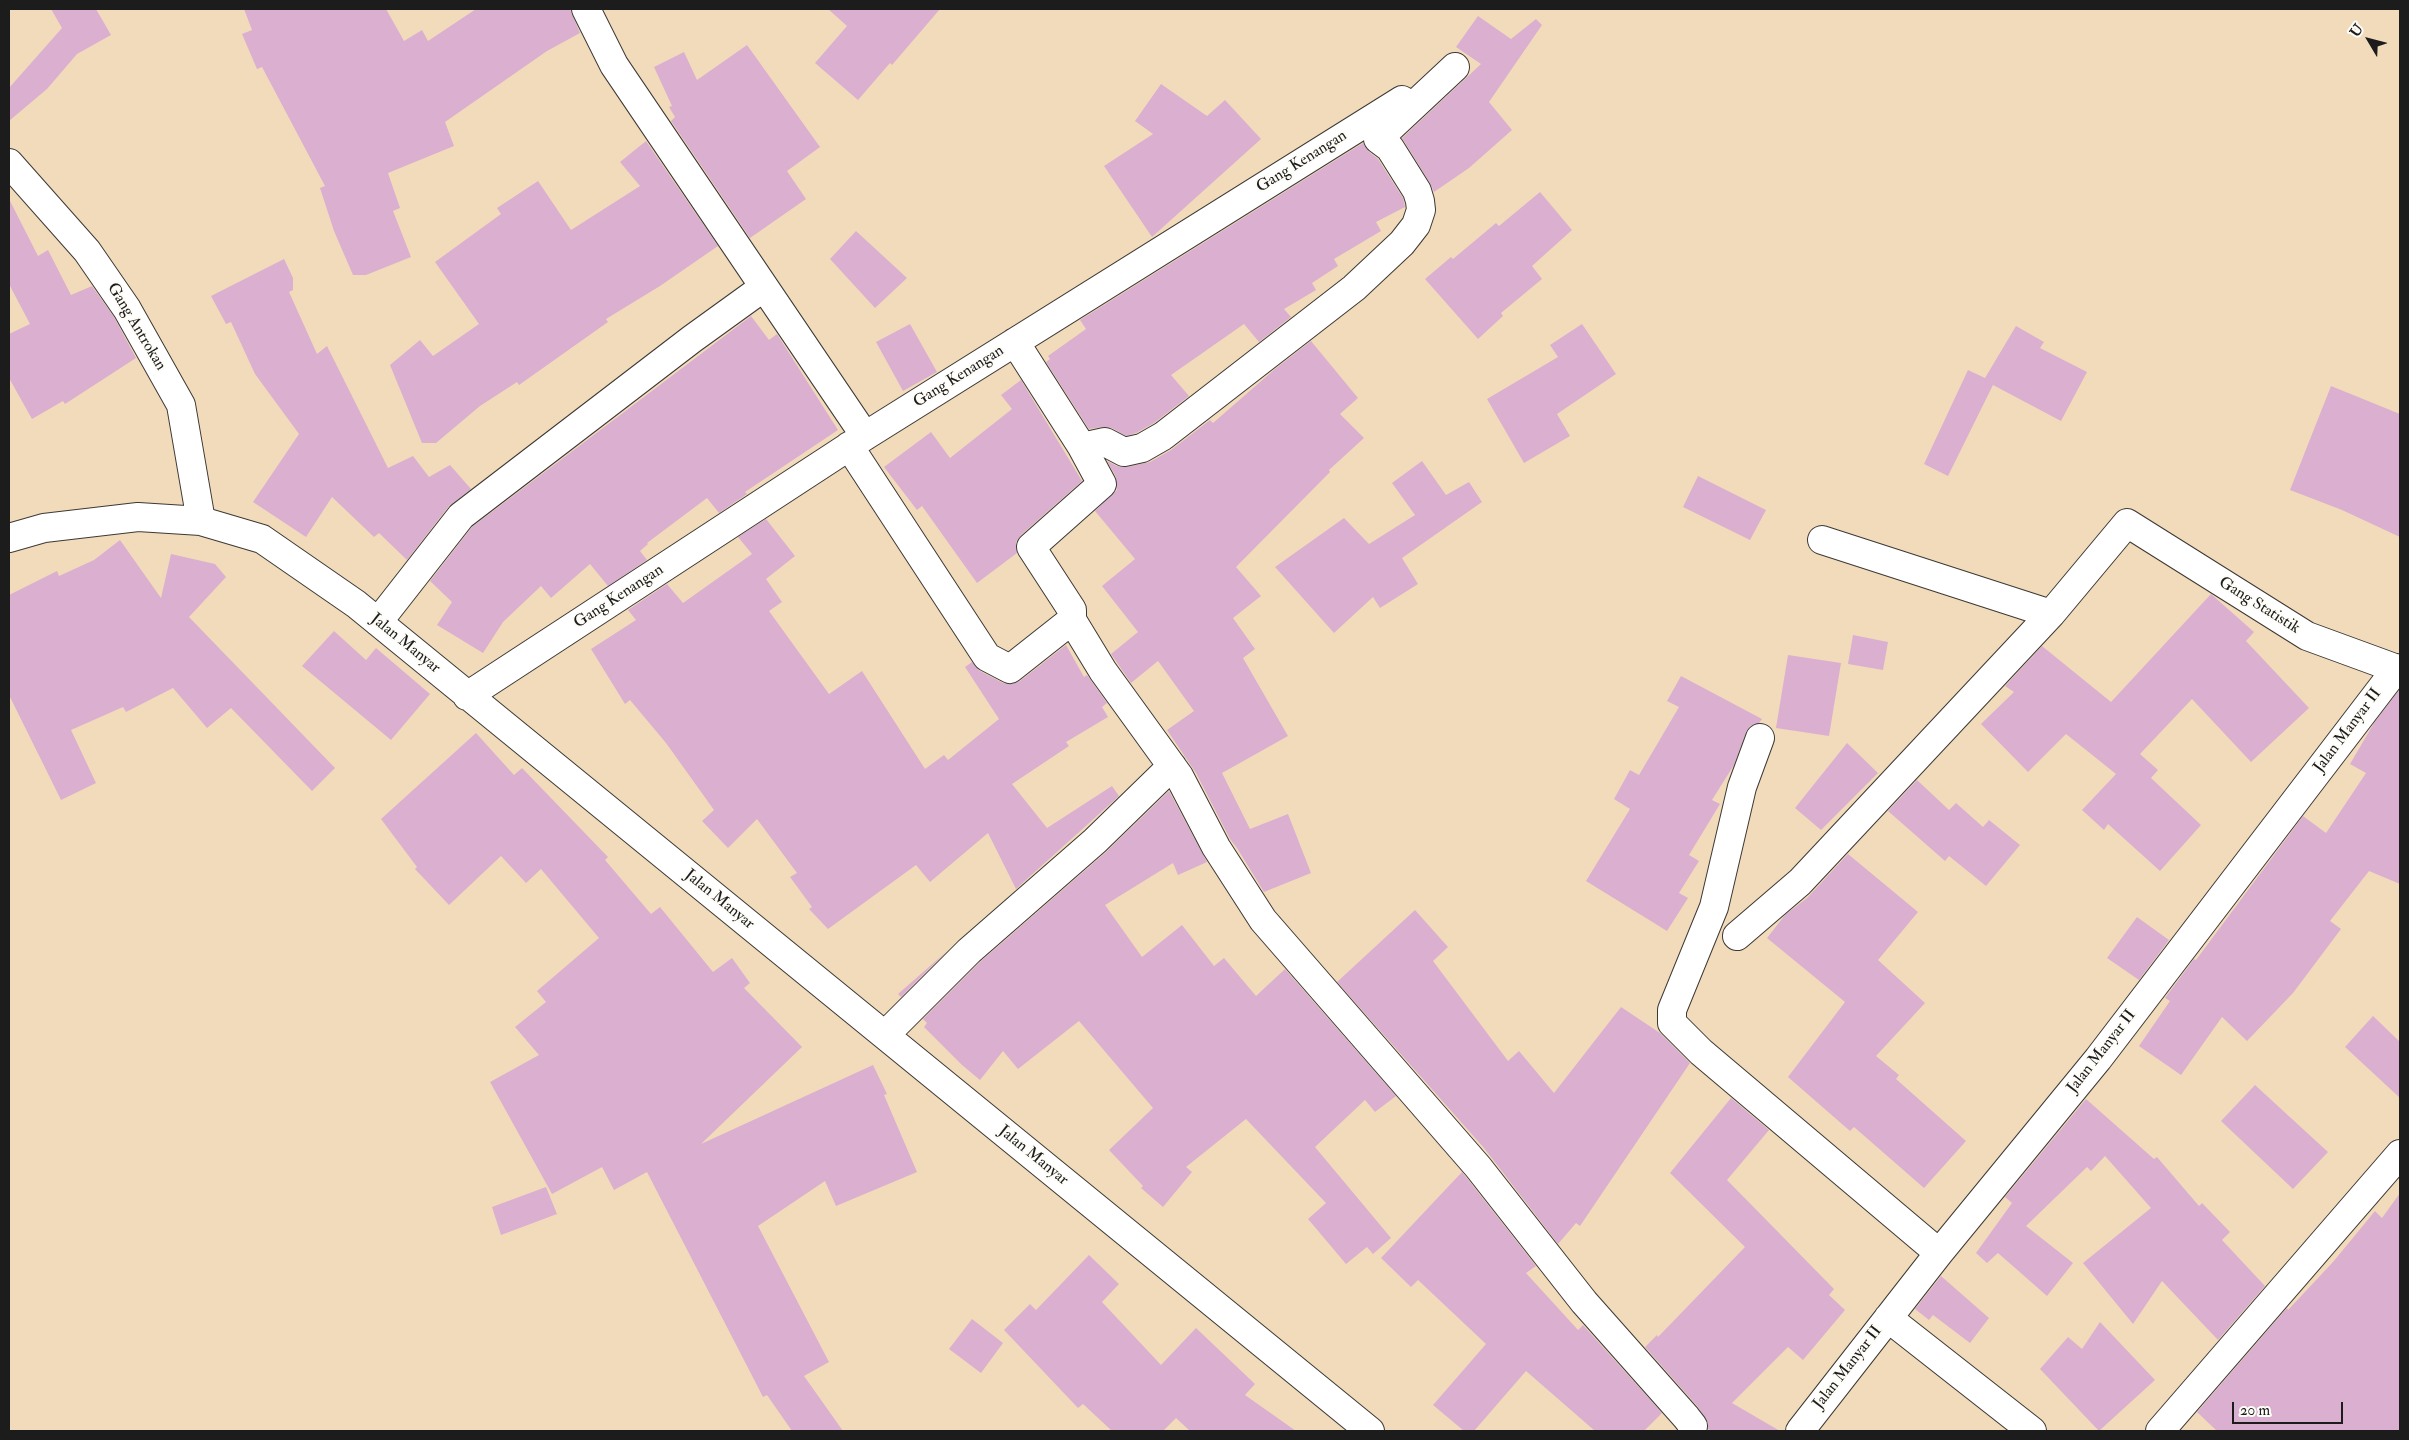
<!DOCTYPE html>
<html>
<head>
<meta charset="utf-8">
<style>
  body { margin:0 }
  #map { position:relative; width:2409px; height:1440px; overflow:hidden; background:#f2dbbb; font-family:"IM FELL Double Pica",serif }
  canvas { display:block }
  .frame { position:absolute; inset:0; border:10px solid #1c1c1c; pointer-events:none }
  .north { position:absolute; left:2344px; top:15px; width:50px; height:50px; -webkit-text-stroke:4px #fdfcf7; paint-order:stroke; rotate:307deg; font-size:14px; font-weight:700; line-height:20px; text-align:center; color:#1c1c1c }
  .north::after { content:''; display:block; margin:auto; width:18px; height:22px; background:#1c1c1c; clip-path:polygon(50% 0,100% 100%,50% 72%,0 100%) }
  .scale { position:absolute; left:2232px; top:1402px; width:111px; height:22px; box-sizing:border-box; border:2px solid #1c1c1c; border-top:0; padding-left:6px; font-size:15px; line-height:18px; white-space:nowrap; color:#1c1c1c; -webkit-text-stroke:4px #fdfcf7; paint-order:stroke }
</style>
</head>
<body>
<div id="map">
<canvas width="2409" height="1440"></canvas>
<div class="frame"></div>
<div class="north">U</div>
<div class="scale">20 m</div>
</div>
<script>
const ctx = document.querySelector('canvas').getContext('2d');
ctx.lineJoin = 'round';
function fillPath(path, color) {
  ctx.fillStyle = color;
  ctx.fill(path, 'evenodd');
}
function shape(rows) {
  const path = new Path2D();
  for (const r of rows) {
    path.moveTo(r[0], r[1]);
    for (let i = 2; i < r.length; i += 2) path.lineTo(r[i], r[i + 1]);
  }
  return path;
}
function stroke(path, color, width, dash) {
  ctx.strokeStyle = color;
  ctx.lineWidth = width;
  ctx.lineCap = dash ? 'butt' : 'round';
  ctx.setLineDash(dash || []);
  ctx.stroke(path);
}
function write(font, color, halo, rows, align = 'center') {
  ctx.font = font + ' "IM FELL Double Pica",serif';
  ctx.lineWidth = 4;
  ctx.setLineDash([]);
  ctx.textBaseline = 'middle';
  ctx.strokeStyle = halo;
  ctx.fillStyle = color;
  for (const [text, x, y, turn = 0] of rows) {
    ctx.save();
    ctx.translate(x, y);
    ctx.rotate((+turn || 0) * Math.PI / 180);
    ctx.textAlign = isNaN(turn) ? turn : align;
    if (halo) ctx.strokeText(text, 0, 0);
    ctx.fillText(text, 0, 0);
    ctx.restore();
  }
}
const building = shape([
  [51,9,96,9,111,35,77,54,47,89,9,121,9,88,62,28],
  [244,9,386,9,404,41,422,30,428,41,476,9,570,9,580,33,547,51,445,122,454,146,388,173,400,208,393,211,411,257,366,275,353,275,334,231,320,188,325,186,262,67,257,69,242,34,252,30],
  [828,9,940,9,892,65,890,63,858,100,815,63,847,26],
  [1478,16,1511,39,1536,19,1542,25,1489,102,1512,130,1469,168,1434,192,1430,183,1402,138,1481,64,1456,47],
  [747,45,820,147,787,171,806,199,750,238,671,121,675,117,669,107,672,106,654,67,684,52,697,80],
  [1161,84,1207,116,1225,100,1261,139,1152,237,1104,166,1153,134,1135,121],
  [646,141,718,246,660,286,606,319,608,322,519,385,517,382,480,406,436,443,422,443,390,365,420,340,433,356,479,324,435,262,501,214,497,208,538,181,571,230,640,186,620,162],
  [1363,143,1368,151,1378,159,1403,198,1405,207,1376,222,1381,231,1334,259,1338,266,1312,283,1316,290,1284,309,1291,317,1259,342,1244,324,1171,375,1189,396,1154,423,1136,433,1126,436,1112,428,1102,427,1089,429,1046,362,1050,359,1048,356,1086,329,1080,320],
  [1540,192,1572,230,1532,266,1542,279,1501,313,1503,316,1478,339,1425,279,1451,257,1453,259,1496,223,1499,226],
  [9,199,38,256,48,250,71,295,92,286,114,317,136,358,65,404,63,401,32,419,9,378,9,334,30,324,9,284],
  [856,231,907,278,875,308,830,259],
  [284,259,293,278,293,290,289,292,317,354,327,346,388,468,413,456,429,477,450,465,471,489,449,506,407,560,379,533,374,537,332,497,306,537,253,502,299,434,255,374,231,322,226,324,211,296],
  [751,316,769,340,777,334,838,430,745,492,747,494,719,513,707,498,647,543,648,544,640,551,647,560,608,586,590,564,551,598,541,586,503,622,483,653,437,625,452,602,430,581,472,527],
  [910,324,937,372,903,391,876,342],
  [1582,324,1616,374,1557,414,1570,436,1524,463,1487,399,1558,357,1550,345],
  [2016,326,2044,342,2040,348,2087,372,2061,421,1993,385,1948,476,1924,464,1968,370,1985,378],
  [1311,341,1358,398,1340,414,1364,438,1329,470,1330,472,1236,567,1261,596,1233,618,1255,649,1243,658,1288,736,1222,773,1250,829,1288,814,1311,873,1264,892,1237,848,1230,839,1196,773,1167,730,1194,711,1158,661,1131,683,1111,654,1138,632,1102,586,1135,559,1095,511,1117,490,1116,477,1107,461,1117,466,1127,467,1150,462,1171,450,1210,420,1213,423,1275,369],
  [1021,380,1082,481,1021,535,1016,542,1017,553,977,583,922,506,917,510,884,467,931,432,950,458,1012,409,1001,395],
  [2331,386,2400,414,2400,537,2342,510,2290,490],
  [1422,461,1446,495,1469,482,1482,502,1402,558,1418,584,1380,608,1373,597,1334,633,1275,567,1344,518,1369,544,1415,515,1392,483],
  [1698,476,1766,510,1750,540,1683,507],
  [766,519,795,556,766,579,782,602,769,611,829,694,862,671,925,769,944,755,948,760,999,719,965,667,972,662,980,671,1003,683,1012,684,1020,681,1066,645,1084,677,1087,675,1107,703,1102,707,1108,717,1066,742,1069,746,1012,784,1047,828,1112,786,1119,796,1016,889,988,833,930,882,916,865,828,929,809,909,812,907,790,877,797,873,757,819,728,848,702,821,714,810,666,743,630,700,625,704,591,649,636,620,628,610,667,584,683,603,752,554,738,537],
  [120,540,161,598,171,554,215,564,226,577,189,617,335,768,312,791,231,708,207,728,173,688,126,712,123,707,71,730,96,783,61,800,9,695,9,595,57,571,59,576,94,560],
  [2211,594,2254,632,2246,641,2309,708,2251,762,2192,699,2140,754,2158,770,2151,778,2201,825,2160,871,2108,824,2104,830,2082,810,2116,774,2066,734,2028,772,1981,724,2014,692,2005,686,2042,646,2111,702],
  [334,631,366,660,376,648,430,694,391,740,302,666],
  [1853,635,1888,642,1883,670,1848,664],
  [1788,655,1841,663,1829,736,1776,728],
  [1681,676,1762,719,1759,723,1750,726,1746,732,1734,765,1712,800,1720,804,1689,855,1699,861,1679,893,1688,898,1667,931,1586,881,1630,809,1614,799,1630,770,1639,775,1679,707,1667,701],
  [2400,689,2400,884,2369,871,2330,921,2341,929,2293,993,2247,1041,2222,1017,2181,1075,2139,1046,2170,1001,2165,998,2194,959,2196,960,2303,816,2326,833,2366,773,2350,764,2374,723],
  [476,733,514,775,522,768,608,857,605,860,651,914,660,907,713,972,732,958,750,983,744,988,802,1047,701,1144,873,1065,887,1094,884,1095,917,1172,836,1206,825,1181,758,1226,829,1362,804,1376,843,1431,792,1431,767,1395,763,1397,647,1172,614,1190,602,1167,552,1194,490,1082,539,1055,515,1027,546,1002,537,991,599,938,541,869,526,883,501,856,449,905,415,869,417,867,381,819],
  [1847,743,1878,773,1821,830,1795,808],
  [1917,780,1949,810,1956,803,1983,827,1989,820,2020,845,1986,886,1949,856,1945,861,1888,811],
  [1169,791,1207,862,1178,875,1173,863,1105,905,1142,957,1182,925,1214,966,1224,958,1256,996,1285,969,1396,1096,1375,1112,1365,1100,1315,1147,1391,1238,1373,1254,1367,1247,1346,1264,1308,1219,1326,1203,1246,1119,1186,1167,1192,1172,1163,1207,1141,1188,1143,1186,1109,1150,1153,1108,1079,1021,1018,1069,1003,1051,980,1080,962,1065,924,1027,927,1023,923,1019,980,962,1105,853],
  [1848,854,1918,912,1878,960,1925,1003,1876,1056,1899,1075,1896,1079,1966,1141,1924,1188,1854,1127,1850,1131,1788,1077,1845,1002,1767,938,1785,915,1807,898],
  [1415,910,1448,947,1433,961,1508,1061,1519,1051,1554,1093,1621,1007,1660,1033,1690,1063,1580,1226,1576,1223,1558,1244,1484,1148,1337,982],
  [2137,917,2169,940,2139,980,2107,958],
  [946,952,901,997,898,994],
  [2373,1016,2400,1042,2400,1098,2345,1047],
  [2255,1085,2328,1152,2293,1189,2221,1121],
  [1731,1098,1769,1130,1727,1180,1834,1289,1829,1295,1845,1310,1803,1360,1788,1347,1732,1403,1780,1431,1713,1431,1708,1429,1708,1422,1698,1407,1645,1347,1657,1335,1658,1337,1745,1247,1670,1173],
  [2086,1099,2154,1159,2157,1157,2199,1206,2202,1203,2230,1232,2222,1240,2265,1286,2218,1340,2162,1281,2133,1324,2083,1263,2151,1208,2105,1156,2091,1171,2087,1167,2026,1226,2073,1263,2047,1296,1998,1253,1987,1263,1976,1253,2012,1203,2005,1197],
  [1462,1172,1536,1266,1526,1273,1578,1330,1583,1325,1662,1413,1644,1431,1595,1431,1526,1371,1474,1431,1464,1431,1433,1405,1486,1344,1418,1280,1411,1287,1381,1258],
  [546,1187,557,1214,501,1235,492,1207],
  [2400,1193,2400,1431,2217,1431,2197,1412,2287,1308,2288,1310,2333,1262,2375,1211,2382,1218],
  [1089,1255,1119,1284,1102,1302,1161,1365,1196,1328,1255,1384,1245,1395,1296,1431,1190,1431,1176,1418,1163,1431,1112,1431,1083,1404,1078,1408,1004,1330,1030,1304,1036,1310],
  [1941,1276,1989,1318,1970,1343,1933,1315,1929,1320,1915,1309],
  [972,1319,1003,1343,981,1373,949,1349],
  [2100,1322,2155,1380,2099,1431,2040,1369,2068,1337,2082,1349]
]);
const minor = shape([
  [586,9,614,65,865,436],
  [1455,67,1378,139,1390,148,1417,191,1420,201,1421,210,1416,225,1402,243,1354,288,1163,436,1142,448,1124,452,1105,442,1082,447,1102,484,1031,547,1072,610,1072,620,1103,671,1179,776,1216,847,1263,920,1478,1167,1584,1302,1686,1417,1693,1426,1692,1431],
  [9,163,87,251,127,309,181,405,201,521],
  [1015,342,1082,447],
  [849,446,987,657,1010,669,1072,620],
  [9,538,44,528,138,517,201,521,262,539,356,604,1370,1431],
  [1822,540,2051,614],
  [378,622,461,516,692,339,764,287],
  [467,696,865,436,1402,100],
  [1760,738,1742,787,1714,907,1672,1010,1672,1023,1701,1052,1939,1253],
  [1737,936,1800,882,2051,614,2127,523,2307,636,2400,670],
  [885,1035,969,951,1095,841,1172,766],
  [1888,1318,2032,1431],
  [1800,1431,1939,1253,2098,1059,2397,668],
  [2160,1431,2400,1154]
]);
const streetNames = [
  ["Gang Kenangan",1302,162,-32],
  ["Gang Antrokan",136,327,59],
  ["Gang Kenangan",959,377,-32],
  ["Gang Kenangan",619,597,-33],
  ["Gang Statistik",2259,606,32],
  ["Jalan Manyar",405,644,39],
  ["Jalan Manyar II",2348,731,-53],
  ["Jalan Manyar",719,900,39],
  ["Jalan Manyar II",2102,1052,-52],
  ["Jalan Manyar",1033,1156,39],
  ["Jalan Manyar II",1848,1368,-52]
];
fillPath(building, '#dbafd0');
stroke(minor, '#3c3934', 30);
stroke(minor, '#fff', 28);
write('16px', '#1c1c1c', '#fdfcf7', streetNames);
</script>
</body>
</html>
